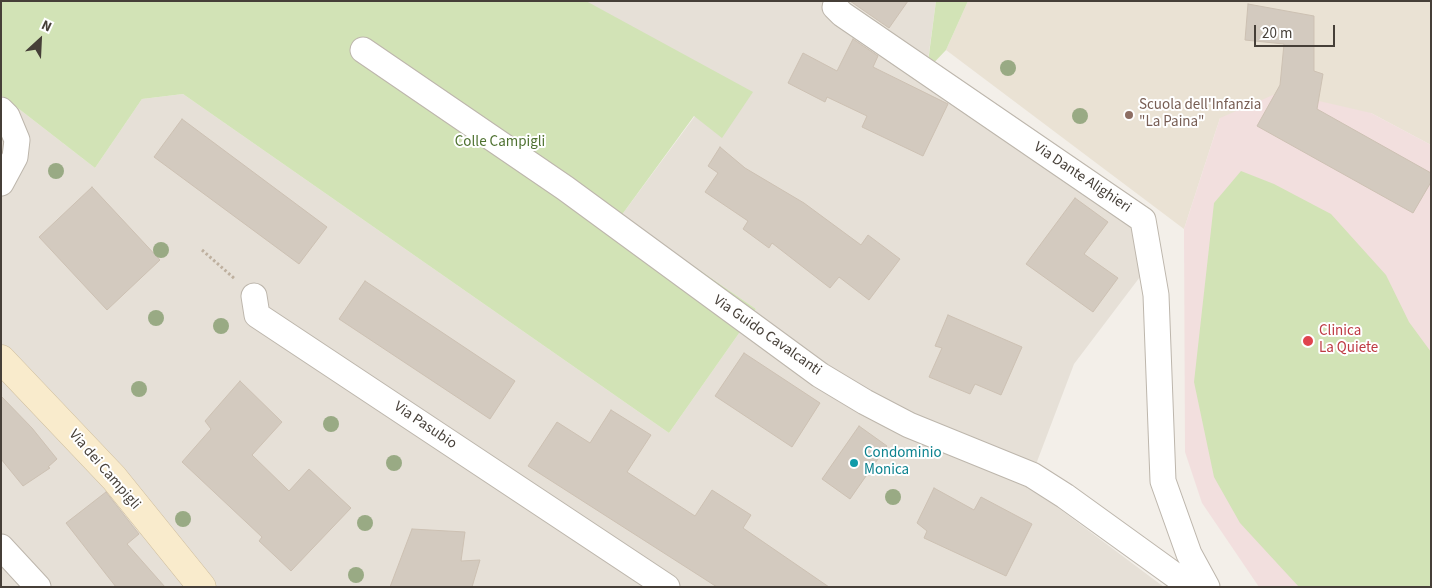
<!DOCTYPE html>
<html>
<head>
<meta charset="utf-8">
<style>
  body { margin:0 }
  #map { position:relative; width:1432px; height:588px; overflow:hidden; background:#f3efe9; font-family:"Source Sans 3",sans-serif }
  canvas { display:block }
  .frame { position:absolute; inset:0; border:2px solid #463f38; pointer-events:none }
  .north { position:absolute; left:15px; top:15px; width:50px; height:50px; -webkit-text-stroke:4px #fff; paint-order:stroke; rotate:25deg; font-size:14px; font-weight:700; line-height:20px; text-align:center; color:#463f38 }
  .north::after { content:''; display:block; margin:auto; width:18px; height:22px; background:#463f38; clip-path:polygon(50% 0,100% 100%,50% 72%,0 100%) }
  .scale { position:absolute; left:1254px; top:25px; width:81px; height:22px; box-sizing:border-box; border:2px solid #463f38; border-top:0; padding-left:6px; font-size:15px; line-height:18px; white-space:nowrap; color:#463f38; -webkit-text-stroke:4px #fff; paint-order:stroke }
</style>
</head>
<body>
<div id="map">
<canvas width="1432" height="588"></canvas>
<div class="frame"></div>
<div class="north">N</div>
<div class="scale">20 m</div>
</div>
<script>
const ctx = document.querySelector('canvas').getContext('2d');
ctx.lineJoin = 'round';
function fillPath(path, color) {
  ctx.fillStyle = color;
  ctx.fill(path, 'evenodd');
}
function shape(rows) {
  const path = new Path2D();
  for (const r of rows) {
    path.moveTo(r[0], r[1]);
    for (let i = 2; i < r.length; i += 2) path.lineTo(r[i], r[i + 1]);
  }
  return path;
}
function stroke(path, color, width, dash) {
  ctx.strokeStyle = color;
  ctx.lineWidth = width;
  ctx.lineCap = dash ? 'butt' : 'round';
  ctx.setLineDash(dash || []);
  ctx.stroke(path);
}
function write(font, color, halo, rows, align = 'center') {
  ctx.font = font + ' "Source Sans 3",sans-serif';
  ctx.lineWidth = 4;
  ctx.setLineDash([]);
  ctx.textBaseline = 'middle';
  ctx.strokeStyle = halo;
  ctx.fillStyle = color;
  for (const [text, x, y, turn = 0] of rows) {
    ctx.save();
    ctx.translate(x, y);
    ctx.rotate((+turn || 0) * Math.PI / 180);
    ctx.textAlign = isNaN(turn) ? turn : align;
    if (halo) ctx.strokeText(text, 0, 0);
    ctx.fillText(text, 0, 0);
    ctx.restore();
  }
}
const residential = shape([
  [586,1,936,1,926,75,1130,215,1149,265,1074,364,1027,488,1053,504,1164,587,1,587,1,95,95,168,142,99,183,94,669,433,756,309,621,216,695,116]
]);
const education = shape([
  [968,1,1431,1,1431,145,1371,113,1220,118,1184,229,946,50]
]);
const medical = shape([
  [1280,92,1371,113,1431,145,1431,587,1259,587,1202,503,1185,452,1184,229,1220,118]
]);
const green = shape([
  [1,1,586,1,753,92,722,138,694,116,621,216,756,309,669,433,183,94,142,99,95,168,1,95],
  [936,1,968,1,946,50,927,70],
  [1241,171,1274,184,1331,214,1386,275,1409,322,1431,352,1431,587,1299,587,1240,523,1214,477,1194,382,1214,203]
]);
const building = shape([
  [850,1,908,1,889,28,850,1],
  [1248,4,1314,16,1314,71,1323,74,1317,109,1431,173,1431,182,1413,213,1257,126,1280,85,1284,44,1245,40,1248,4],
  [853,39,878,56,873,67,948,104,923,156,862,127,867,116,827,97,825,102,788,83,803,53,837,71,853,39],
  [182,119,327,227,299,264,154,157,182,119],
  [720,147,745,168,804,203,861,245,868,235,900,259,869,300,839,277,830,288,772,243,769,248,743,229,748,221,705,192,718,173,708,166,720,147],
  [92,187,160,260,107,310,39,237,92,187],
  [1075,198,1108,222,1084,254,1118,278,1093,312,1026,264,1075,198],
  [365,281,515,381,490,419,339,319,365,281],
  [948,315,1022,347,1001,395,975,384,970,394,929,377,942,348,935,346,948,315],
  [744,353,820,403,792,447,715,396,744,353],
  [240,381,282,422,252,455,289,491,309,469,351,508,291,571,259,541,262,537,182,462,211,429,205,421,240,381],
  [1,396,32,428,57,459,48,467,50,468,23,486,1,459,1,396],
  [611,410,651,435,627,472,695,516,712,490,751,515,743,528,829,587,717,587,528,466,557,422,590,443,611,410],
  [859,426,887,446,850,499,822,479,859,426],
  [934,488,974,510,981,497,1032,524,1006,576,924,538,927,531,917,523,934,488],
  [106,492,139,534,127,544,165,587,116,587,66,523,106,492],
  [412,529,465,532,461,561,480,560,472,587,390,587,412,529]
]);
const path = shape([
  [202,250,235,279]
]);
const street = shape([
  [835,7,842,14,1143,220,1156,295,1163,481,1189,554,1207,587],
  [363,50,565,188,820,375,865,402,909,425,1032,475,1065,496,1191,587],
  [1,110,7,116,17,140,15,157,1,183],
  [254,296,257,315,667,587],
  [1,547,38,587]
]);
const secondary = shape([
  [1,359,114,478,202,587]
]);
const trees = [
  [1008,68],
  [1080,116],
  [56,171],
  [161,250],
  [156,318],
  [221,326],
  [139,389],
  [331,424],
  [394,463],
  [893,497],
  [183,519],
  [365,523],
  [356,575]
];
const markers = [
  [1129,115,5,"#8d6e63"],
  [1308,341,6,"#e0444e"],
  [854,463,5,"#0f9aa8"]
];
const educationNames = [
  ["Scuola dell'Infanzia",1139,106],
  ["\"La Paina\"",1139,123]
];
const parkNames = [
  ["Colle Campigli",500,143]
];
const streetNames = [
  ["Via Dante Alighieri",1082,178,34],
  ["Via Guido Cavalcanti",767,336,35],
  ["Via Pasubio",425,426,34],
  ["Via dei Campigli",104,470,49]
];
const healthNames = [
  ["Clinica",1319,332],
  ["La Quiete",1319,349]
];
const cultureNames = [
  ["Condominio",864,454],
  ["Monica",864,471]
];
fillPath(residential, '#e6e0d7');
fillPath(education, '#eae2d4');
fillPath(medical, '#f2dfde');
fillPath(green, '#d2e3b6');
fillPath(building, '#d3cabf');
stroke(building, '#cdc1b3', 1);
stroke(street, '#bdb6ac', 27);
stroke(secondary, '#cebd9d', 29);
stroke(path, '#beb09f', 3, [2.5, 2.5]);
stroke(street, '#fff', 25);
stroke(secondary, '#f9ebcc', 28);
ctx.fillStyle = '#99aa84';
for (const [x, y] of trees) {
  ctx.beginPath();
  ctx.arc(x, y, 8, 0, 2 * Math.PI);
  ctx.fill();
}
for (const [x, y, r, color] of markers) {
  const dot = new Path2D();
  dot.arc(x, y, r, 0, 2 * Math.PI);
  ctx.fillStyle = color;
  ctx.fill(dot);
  stroke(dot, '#fff', 2);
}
write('15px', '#785e54', '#fff', educationNames, 'left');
write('15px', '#4f7231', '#fff', parkNames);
write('15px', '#463f38', '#fff', streetNames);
write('15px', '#be3a42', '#fff', healthNames, 'left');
write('15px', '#0d838f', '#fff', cultureNames, 'left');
</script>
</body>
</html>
